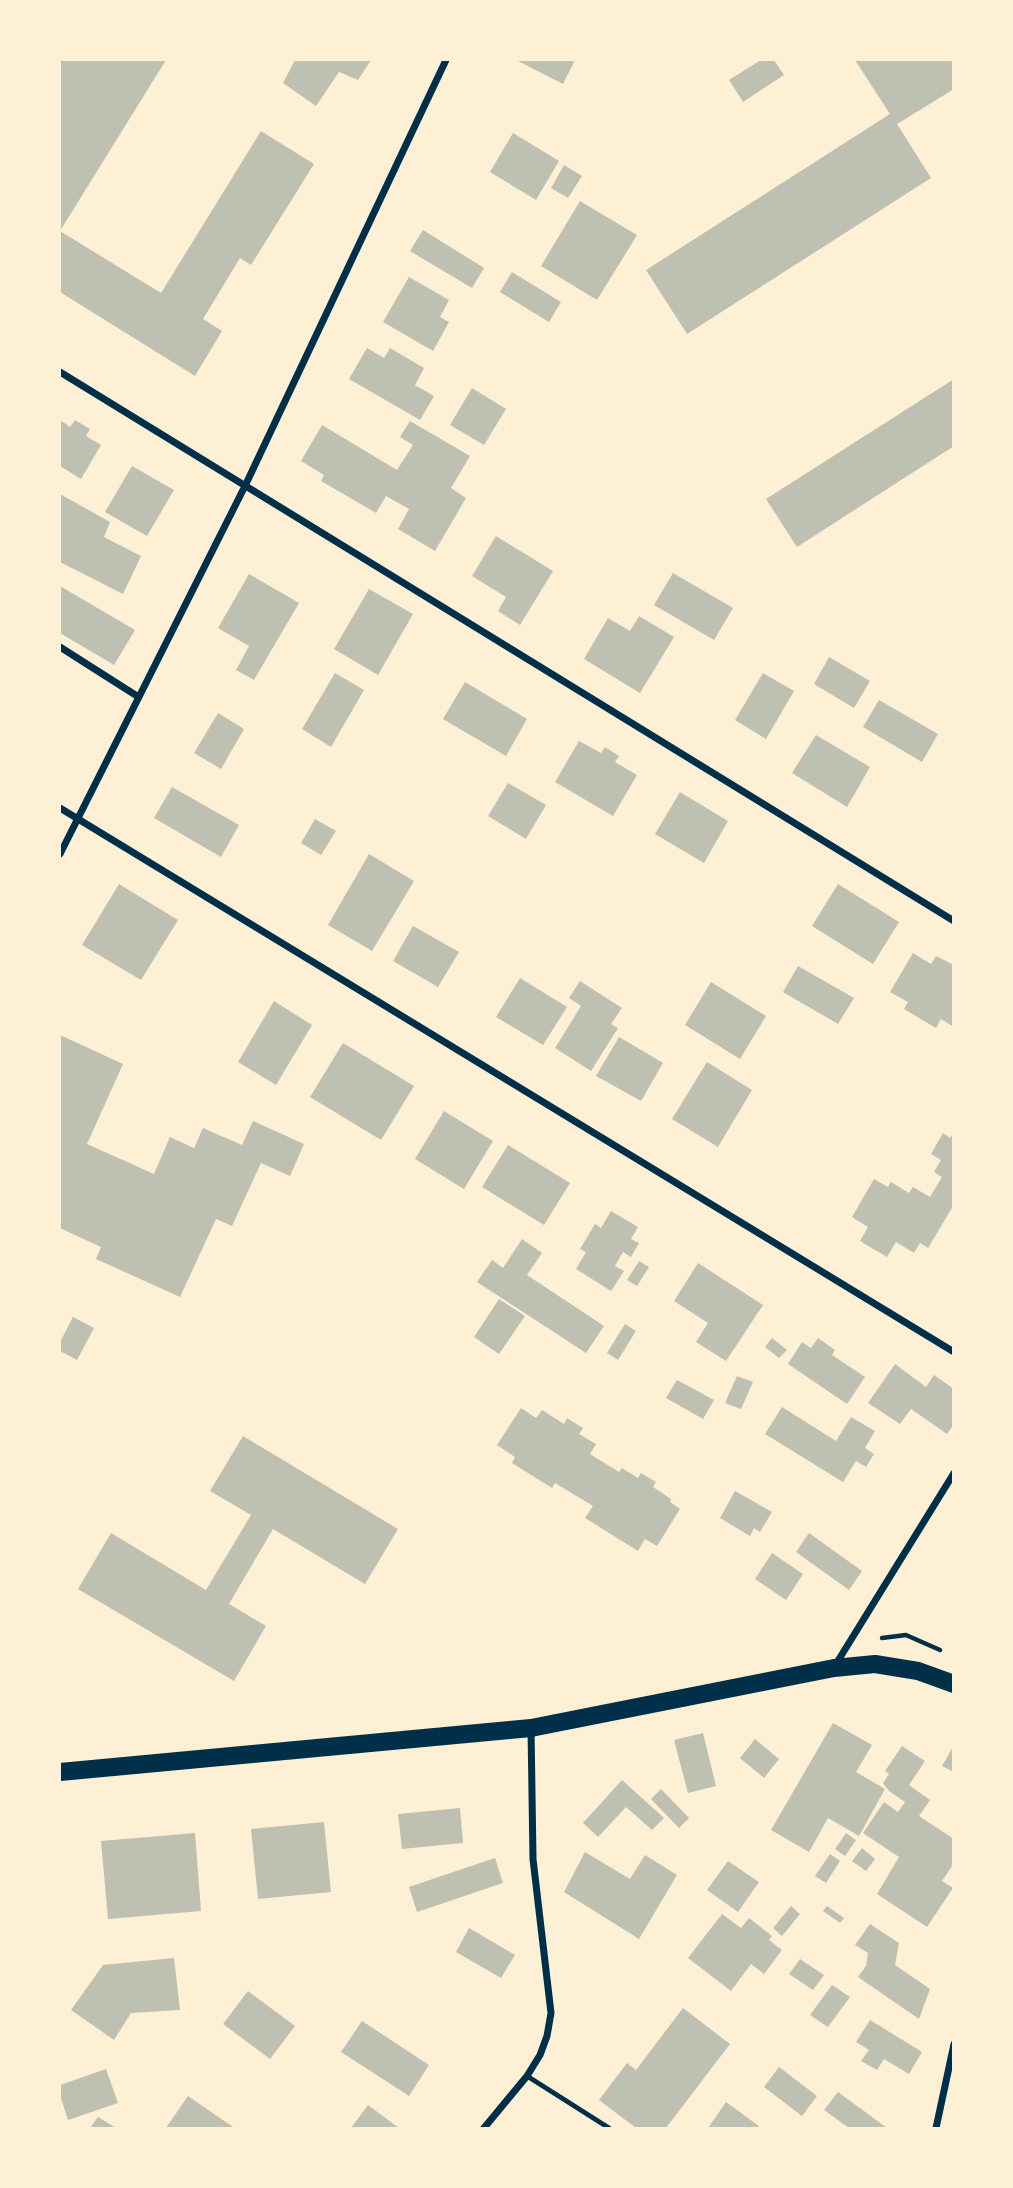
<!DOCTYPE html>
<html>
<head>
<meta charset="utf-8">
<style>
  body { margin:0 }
  #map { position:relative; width:1013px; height:2188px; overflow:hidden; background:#fdf0d5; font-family:"IBM Plex Serif",serif }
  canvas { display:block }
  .frame { position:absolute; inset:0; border:61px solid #fdf0d5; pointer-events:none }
</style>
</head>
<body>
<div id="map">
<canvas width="1013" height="2188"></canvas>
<div class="frame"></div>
</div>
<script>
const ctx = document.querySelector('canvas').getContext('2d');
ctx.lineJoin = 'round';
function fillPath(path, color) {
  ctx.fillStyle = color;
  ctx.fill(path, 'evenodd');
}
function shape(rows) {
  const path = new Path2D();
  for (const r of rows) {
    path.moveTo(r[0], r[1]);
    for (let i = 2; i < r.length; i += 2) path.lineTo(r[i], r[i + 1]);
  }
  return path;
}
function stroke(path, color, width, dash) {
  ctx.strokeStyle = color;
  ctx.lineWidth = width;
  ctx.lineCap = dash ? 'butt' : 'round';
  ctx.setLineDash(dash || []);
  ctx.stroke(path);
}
const building = shape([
  [60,60,166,60,60,231,161,293,261,131,314,164,251,265,240,258,203,319,222,331,195,376,60,292],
  [295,60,371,60,358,80,339,72,316,106,283,83],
  [516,60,575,60,563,84],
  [761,60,774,60,784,75,743,102,729,80],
  [855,60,954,60,954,89,897,124,931,178,687,334,646,270,890,114],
  [513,133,559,161,536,200,490,172],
  [564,165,582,176,568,198,551,188],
  [580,201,637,235,597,300,541,266],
  [423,230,484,268,472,288,410,251],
  [512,272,561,302,549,322,500,292],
  [409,277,449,300,440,317,449,322,433,351,383,322],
  [367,348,384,358,390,348,424,368,415,385,434,396,420,420,349,379],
  [954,379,954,446,797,547,766,499],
  [472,388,506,409,484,445,450,425],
  [60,420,70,427,75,420,90,429,86,436,101,445,81,479,60,466],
  [410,421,470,456,451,488,466,498,435,551,398,529,409,509,386,496,376,513,321,481,324,475,301,461,322,425,397,470,413,445,400,437],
  [132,466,174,490,147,536,105,512],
  [60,494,110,522,104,537,141,556,123,594,60,562],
  [496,536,553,571,520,625,498,611,506,597,472,576],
  [673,573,733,608,714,640,654,605],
  [249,574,299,603,254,680,236,670,249,646,218,628],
  [60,586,135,630,114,665,60,633],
  [369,589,413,614,378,675,334,649],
  [639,616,674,637,640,693,584,659,608,618,630,631],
  [829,657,870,681,854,708,814,684],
  [335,673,364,690,331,747,302,729],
  [763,673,794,691,766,739,735,720],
  [465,682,527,719,506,756,443,719],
  [879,700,938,734,922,762,863,727],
  [218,713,244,729,221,769,194,753],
  [816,735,870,767,847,807,792,773],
  [579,741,601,753,605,747,619,756,615,762,637,775,613,816,555,782],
  [508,783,546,805,526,839,488,816],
  [172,787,239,825,221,857,154,818],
  [680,792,728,821,704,863,655,834],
  [315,819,336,831,321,855,301,843],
  [369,854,414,881,372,951,328,925],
  [119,884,178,920,141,980,82,945],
  [838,884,899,922,873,964,812,926],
  [413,926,459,952,438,987,393,961],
  [913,953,931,964,936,956,954,965,954,1027,941,1019,936,1028,904,1009,908,1002,890,992],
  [798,966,854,998,838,1024,783,992],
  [520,978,567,1007,543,1045,496,1017],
  [580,981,622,1008,611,1024,618,1028,591,1071,555,1048,581,1006,569,998],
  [711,982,766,1016,740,1059,685,1025],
  [274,1001,312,1025,276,1085,238,1062],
  [60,1035,123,1064,87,1144,154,1174,170,1137,194,1148,203,1128,242,1145,253,1121,304,1144,290,1176,261,1163,232,1226,216,1219,180,1297,96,1259,101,1247,60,1228],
  [619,1037,663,1063,641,1101,596,1076],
  [343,1043,414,1086,381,1140,310,1097],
  [707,1062,752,1090,718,1147,672,1119],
  [444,1111,493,1141,464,1189,415,1159],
  [954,1132,954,1209,952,1208,928,1248,920,1243,914,1253,896,1242,887,1257,860,1241,868,1227,852,1217,874,1179,888,1187,891,1182,909,1193,913,1187,930,1197,942,1177,934,1172,941,1160,931,1154,943,1133,950,1138],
  [508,1145,570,1183,544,1225,482,1187],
  [611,1211,638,1227,631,1239,639,1243,631,1257,623,1252,615,1266,624,1271,611,1291,576,1269,586,1252,580,1249,595,1224,601,1228],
  [522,1239,542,1253,527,1275,604,1326,586,1353,477,1282,492,1260,503,1268],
  [639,1261,649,1267,637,1286,627,1280],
  [698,1263,763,1305,726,1361,696,1342,708,1323,674,1301],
  [499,1299,525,1316,499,1354,474,1337],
  [73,1317,94,1328,77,1360,60,1351,60,1342],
  [625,1324,636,1331,618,1360,607,1353],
  [772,1338,787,1350,779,1358,765,1347],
  [818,1338,835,1350,832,1355,865,1377,847,1404,788,1364,802,1342,811,1348],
  [895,1364,926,1387,934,1375,954,1389,954,1424,947,1434,911,1409,900,1424,868,1403],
  [737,1376,753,1382,741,1409,725,1403],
  [677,1380,714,1400,703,1419,666,1398],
  [782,1407,836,1441,851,1417,875,1431,865,1448,874,1454,866,1467,856,1461,843,1482,765,1434],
  [521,1408,536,1418,542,1410,564,1424,567,1418,583,1428,579,1434,596,1444,590,1454,619,1472,622,1468,638,1478,641,1473,656,1482,653,1487,671,1499,670,1502,680,1509,657,1546,645,1539,638,1551,585,1518,593,1506,555,1483,552,1488,512,1463,515,1457,497,1445],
  [243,1436,398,1529,365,1584,273,1529,229,1604,266,1626,234,1681,78,1589,111,1533,206,1590,251,1515,210,1491],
  [735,1491,772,1512,760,1532,754,1528,750,1536,720,1518],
  [809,1533,862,1571,849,1590,796,1552],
  [772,1553,803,1574,786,1600,755,1579],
  [833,1723,872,1745,856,1772,885,1789,859,1836,828,1818,809,1852,771,1830],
  [703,1733,716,1786,688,1793,674,1740],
  [755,1739,779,1759,764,1778,740,1758],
  [954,1745,954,1772,942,1766],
  [902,1746,925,1761,909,1785,930,1800,919,1816,954,1839,954,1863,942,1881,953,1888,927,1927,877,1894,899,1857,863,1833,884,1802,898,1812,905,1802,889,1791,883,1783,889,1774,885,1771],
  [622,1780,664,1818,652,1830,626,1807,598,1837,583,1823],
  [661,1789,689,1818,679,1828,651,1799],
  [460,1808,463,1843,402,1849,398,1814],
  [324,1822,331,1892,258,1899,251,1829],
  [195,1833,201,1911,108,1919,101,1841],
  [846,1833,856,1840,845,1856,835,1849],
  [862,1848,875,1859,866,1871,852,1861],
  [585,1852,630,1879,645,1855,677,1875,639,1939,564,1892],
  [830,1854,840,1861,826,1883,815,1876],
  [495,1858,503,1883,417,1912,409,1887],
  [728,1861,759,1882,738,1912,707,1890],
  [791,1906,800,1914,782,1936,773,1928],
  [827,1906,844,1918,840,1923,823,1911],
  [722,1914,741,1928,749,1918,772,1936,769,1940,782,1950,764,1974,751,1964,731,1991,688,1958],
  [870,1924,899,1943,895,1965,930,1989,919,2019,858,1977,866,1966,868,1953,855,1945],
  [469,1928,515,1955,501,1978,456,1952],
  [174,1958,180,2010,131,2013,114,2040,71,2010,103,1965],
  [800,1959,824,1975,813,1990,789,1974],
  [832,1985,850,1997,828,2027,810,2015],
  [248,1991,295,2026,270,2059,223,2024],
  [683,2008,730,2044,666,2128,636,2128,599,2100,627,2063,636,2070],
  [870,2020,922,2052,909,2074,884,2059,877,2070,861,2061,869,2050,856,2042],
  [362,2021,429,2065,409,2096,341,2052],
  [779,2067,817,2096,802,2116,764,2087],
  [106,2069,118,2103,68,2120,60,2095,60,2085],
  [838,2092,887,2128,849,2128,824,2110],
  [188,2096,233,2127,231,2128,166,2128],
  [726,2102,759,2126,757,2128,708,2128],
  [368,2105,399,2128,351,2128],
  [98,2117,116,2128,90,2128]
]);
const path = shape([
  [882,1638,906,1635,940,1650]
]);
const service = shape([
  [527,2076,609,2128]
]);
const minor = shape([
  [60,372,954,921],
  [60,647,137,696],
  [60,808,954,1352],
  [60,854,245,486,446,60],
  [836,1664,954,1473],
  [484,2128,527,2076,540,2055,547,2036,551,2013,533,1859,531,1728],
  [936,2128,954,2044]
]);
const primary = shape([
  [60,1772,531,1728,834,1668,875,1664,918,1671,954,1684]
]);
fillPath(building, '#bec0b2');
stroke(path, '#003049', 4.5);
stroke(service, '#003049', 5);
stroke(minor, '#003049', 7);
stroke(primary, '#003049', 18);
</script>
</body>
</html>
